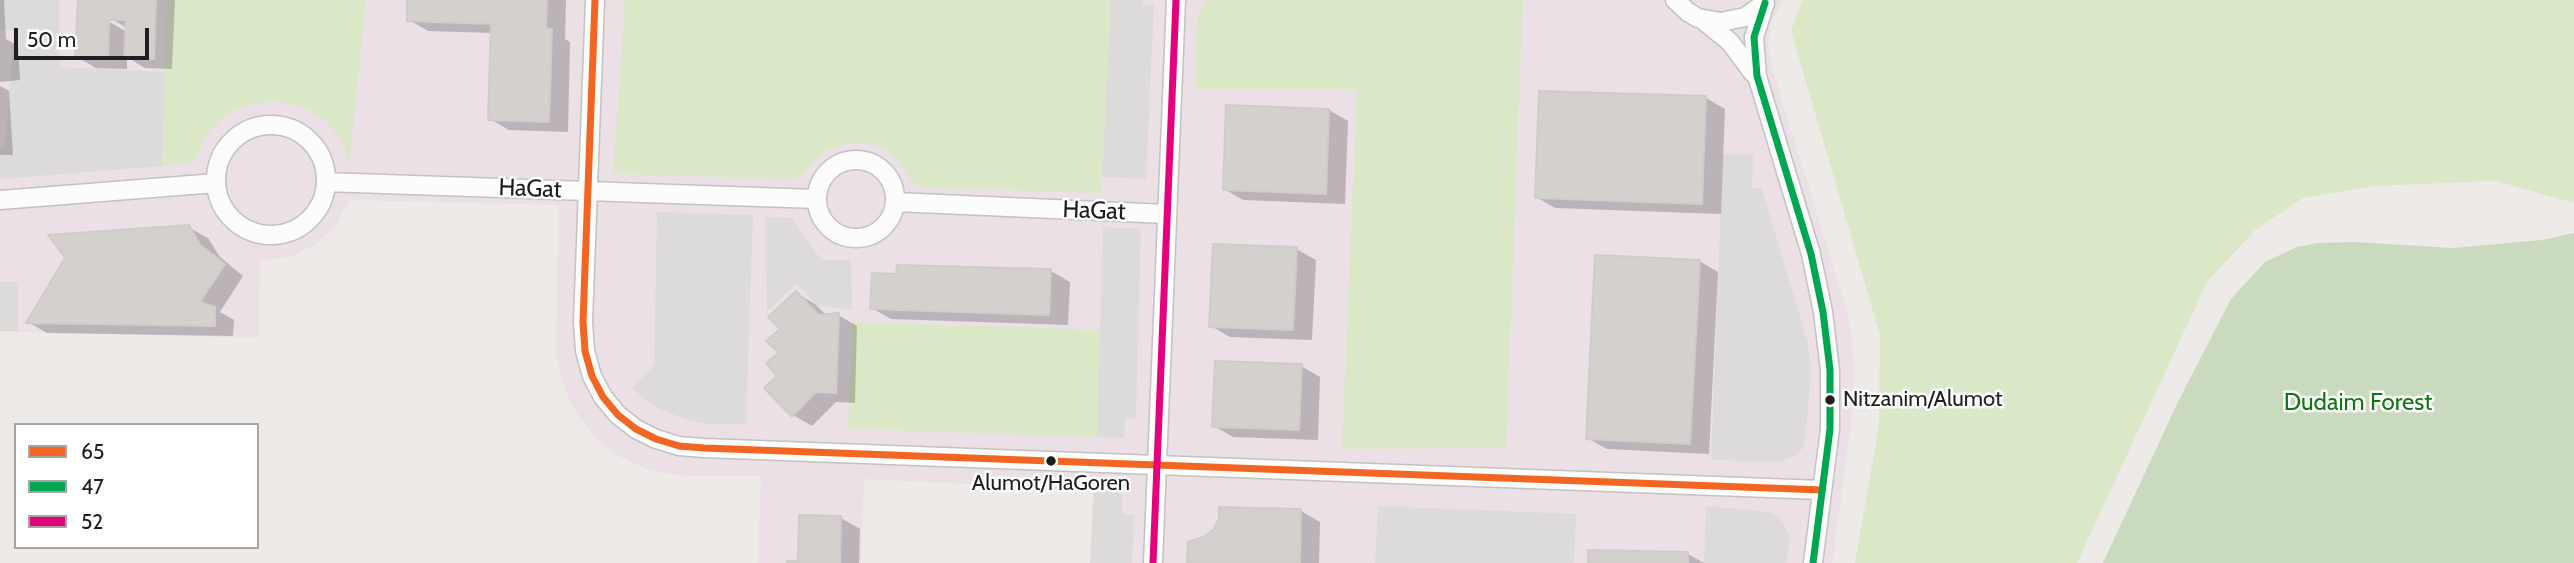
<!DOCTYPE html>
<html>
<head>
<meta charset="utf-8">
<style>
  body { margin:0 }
  #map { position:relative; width:2574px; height:563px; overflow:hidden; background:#edeae7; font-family:Cabin,sans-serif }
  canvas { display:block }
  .legend { position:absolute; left:14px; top:423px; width:245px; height:126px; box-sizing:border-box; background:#fff; border:2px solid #a5a5a5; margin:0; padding:9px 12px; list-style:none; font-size:21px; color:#1e1e1e }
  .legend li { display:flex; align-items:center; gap:14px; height:35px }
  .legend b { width:35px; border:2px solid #a5a5a5 }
  .scale { position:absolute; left:14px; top:28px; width:135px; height:32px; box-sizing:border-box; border:4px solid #1e1e1e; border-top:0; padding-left:9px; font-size:21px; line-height:24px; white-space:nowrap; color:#1e1e1e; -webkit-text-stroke:5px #fff; paint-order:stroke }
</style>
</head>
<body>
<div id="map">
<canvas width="2574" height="563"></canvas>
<ul class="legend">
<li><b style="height:9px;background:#f26522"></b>65</li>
<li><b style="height:9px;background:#00a651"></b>47</li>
<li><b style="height:9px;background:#e5007d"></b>52</li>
</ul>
<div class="scale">50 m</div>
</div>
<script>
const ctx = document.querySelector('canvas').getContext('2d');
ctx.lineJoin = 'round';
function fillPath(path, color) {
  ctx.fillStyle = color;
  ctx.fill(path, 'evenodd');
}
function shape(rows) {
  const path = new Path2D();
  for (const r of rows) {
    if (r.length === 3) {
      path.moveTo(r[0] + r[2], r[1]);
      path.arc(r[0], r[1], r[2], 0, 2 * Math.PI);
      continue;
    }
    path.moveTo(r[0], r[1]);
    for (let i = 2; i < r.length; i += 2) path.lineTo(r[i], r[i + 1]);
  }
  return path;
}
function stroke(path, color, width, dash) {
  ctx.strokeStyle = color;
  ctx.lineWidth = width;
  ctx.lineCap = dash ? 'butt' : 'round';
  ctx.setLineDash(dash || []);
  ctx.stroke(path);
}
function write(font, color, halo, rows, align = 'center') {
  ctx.font = font + ' Cabin,sans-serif';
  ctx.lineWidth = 5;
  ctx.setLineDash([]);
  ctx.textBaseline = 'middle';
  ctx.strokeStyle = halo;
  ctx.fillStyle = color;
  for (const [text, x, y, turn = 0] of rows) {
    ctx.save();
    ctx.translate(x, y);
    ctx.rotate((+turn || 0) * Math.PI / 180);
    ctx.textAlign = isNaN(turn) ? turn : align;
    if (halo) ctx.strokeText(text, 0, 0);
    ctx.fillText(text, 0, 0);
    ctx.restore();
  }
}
const industrial = shape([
  [0,0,1783,0,1770,25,1768,44,1772,68,1849,318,1855,371,1850,431,1832,563,1090,563,1093,490,864,479,861,563,758,563,761,476,694,476,668,474,644,468,621,457,601,443,585,425,571,404,562,380,556,355,559,205,349,200,336,225,315,245,289,257,260,261,258,338,0,331]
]);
const grass = shape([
  [167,0,366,0,349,166,341,139,324,119,301,107,276,101,250,104,226,115,207,134,194,163,162,166],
  [625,0,1111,0,1101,193,925,188,911,182,899,161,888,152,875,145,860,143,845,144,830,149,817,158,804,174,793,179,613,174],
  [1206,0,1523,0,1506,448,1342,449,1357,89,1195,89,1197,19],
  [1802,0,2574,0,2574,203,2496,181,2373,186,2303,198,2255,230,2207,282,2077,563,1855,563,1879,425,1880,335,1791,31],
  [852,322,1100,330,1097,437,848,429]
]);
const forest = shape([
  [2574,233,2574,563,2103,563,2178,402,2231,299,2265,262,2297,247,2318,243,2354,242,2453,248,2542,240]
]);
const parking = shape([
  [0,0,59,0,60,67,165,72,162,166,0,179,0,148,5,148,14,31,0,30],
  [1111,0,1143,0,1143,5,1154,5,1146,179,1102,177],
  [1723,154,1753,155,1752,188,1762,189,1808,344,1811,374,1805,441,1803,448,1791,458,1779,462,1711,460],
  [657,212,753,215,746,424,707,424,684,419,655,407,632,388,654,365],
  [765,217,792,218,821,260,851,260,852,310,817,305,796,284,767,312],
  [1103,227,1141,229,1136,418,1125,419,1124,438,1097,437],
  [0,282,18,282,18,331,0,331],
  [1094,490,1122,492,1122,514,1134,515,1132,563,1090,563],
  [1378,506,1576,514,1574,563,1375,563],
  [1706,506,1769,512,1776,516,1783,522,1790,539,1786,563,1704,563]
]);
const shadow = shape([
  [0,0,4,0,6,39,18,46,20,80,0,82],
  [79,0,175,0,172,69,145,68,127,57,127,69,96,68,77,57],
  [103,14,127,28,127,32,101,17],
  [409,0,566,0,565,39,570,42,568,132,509,130,490,119,492,33,428,31,409,20],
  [0,86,9,91,13,155,0,155],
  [1706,98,1725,109,1721,214,1555,208,1536,197],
  [1329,110,1348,121,1345,204,1243,200,1224,189],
  [188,227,208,238,220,257,243,276,220,312,234,320,233,336,47,333,28,322,67,258],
  [1296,249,1316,260,1312,340,1230,337,1211,326],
  [1699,261,1718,272,1709,454,1607,449,1587,438],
  [1051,271,1070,282,1068,325,891,319,872,308],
  [796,293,815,304,827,316,838,315,857,326,855,403,836,402,812,426,793,415,780,376,783,329],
  [1301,366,1320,377,1318,440,1233,437,1214,426],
  [1301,511,1320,522,1319,563,1189,563,1203,539],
  [841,518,860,529,859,563,788,563,799,563],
  [1688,554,1704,563,1589,563]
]);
const building = shape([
  [78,0,156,0,154,59,124,57,126,20,109,20,108,59,75,58,78,0],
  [407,0,547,0,546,29,552,29,549,122,488,120,491,24,407,21,407,0],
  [1539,91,1706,96,1702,204,1535,198,1539,91],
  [1226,105,1329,109,1326,194,1223,190,1226,105],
  [189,225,200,245,225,264,200,302,215,307,215,326,26,323,65,258,48,235,189,225],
  [1213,244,1297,247,1293,330,1209,327,1213,244],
  [1595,255,1700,260,1690,444,1586,439,1595,255],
  [897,265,1051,269,1049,315,870,309,872,273,896,274,897,265],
  [796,291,819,315,839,313,836,393,816,392,792,417,764,388,777,376,766,363,779,353,766,341,780,329,768,317,796,291],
  [1215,361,1302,364,1299,430,1212,427,1215,361],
  [1219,507,1301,509,1300,563,1187,563,1188,542,1203,537,1213,530,1219,519,1219,507],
  [799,515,841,516,840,563,787,563,787,561,798,561,799,515],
  [1588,550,1688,552,1688,563,1588,563,1588,550]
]);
const minor = shape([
  [595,0,583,322,585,351,592,376,603,397,618,415,636,429,656,439,679,446,704,448,1822,490],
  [1675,0,1688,12,1698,18,1721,22,1745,17,1765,3],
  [1765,3,1754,37,1757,76,1811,254,1823,312,1830,370,1830,429,1813,563],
  [1703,20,1730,42,1753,73],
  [271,180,55],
  [856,199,39],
  [326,182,817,199],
  [0,200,216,183],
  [895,202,1167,214],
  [1153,563,1176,0]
]);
const bus1 = shape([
  [595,0,583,322,585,351,592,376,603,397,618,415,636,429,656,439,679,446,704,448,1822,490]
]);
const bus2 = shape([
  [1765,3,1754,37,1757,76,1811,254,1823,312,1830,370,1830,429,1813,563]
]);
const bus3 = shape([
  [1153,563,1176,0]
]);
const markers = [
  [1830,400,6,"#1e1e1e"],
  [1051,461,6,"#1e1e1e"]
];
const busNames = [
  ["Nitzanim/Alumot",1843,400],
  ["Alumot/HaGoren",1051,484,"center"]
];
const streetNames = [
  ["HaGat",530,189,2],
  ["HaGat",1094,211,2]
];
const parkNames = [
  ["Dudaim Forest",2358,403]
];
fillPath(industrial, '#eae0e6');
fillPath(grass, '#dbe8c8');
fillPath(forest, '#cadabe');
fillPath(parking, '#dddbda');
fillPath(shadow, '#0003');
fillPath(building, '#d3d0ce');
stroke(building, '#d0ccc9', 2);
stroke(minor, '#c4c2c1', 21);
stroke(minor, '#fcfcfb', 18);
stroke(bus1, '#f26522', 7);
stroke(bus2, '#00a651', 7);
stroke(bus3, '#e5007d', 7);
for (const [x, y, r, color] of markers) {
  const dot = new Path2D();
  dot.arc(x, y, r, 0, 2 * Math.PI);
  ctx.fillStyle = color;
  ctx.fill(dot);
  stroke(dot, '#fff', 2.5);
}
write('22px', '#1e1e1e', '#fff', busNames, 'left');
write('24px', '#1e1e1e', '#fff', streetNames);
write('24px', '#127713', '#fff', parkNames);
</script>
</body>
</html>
